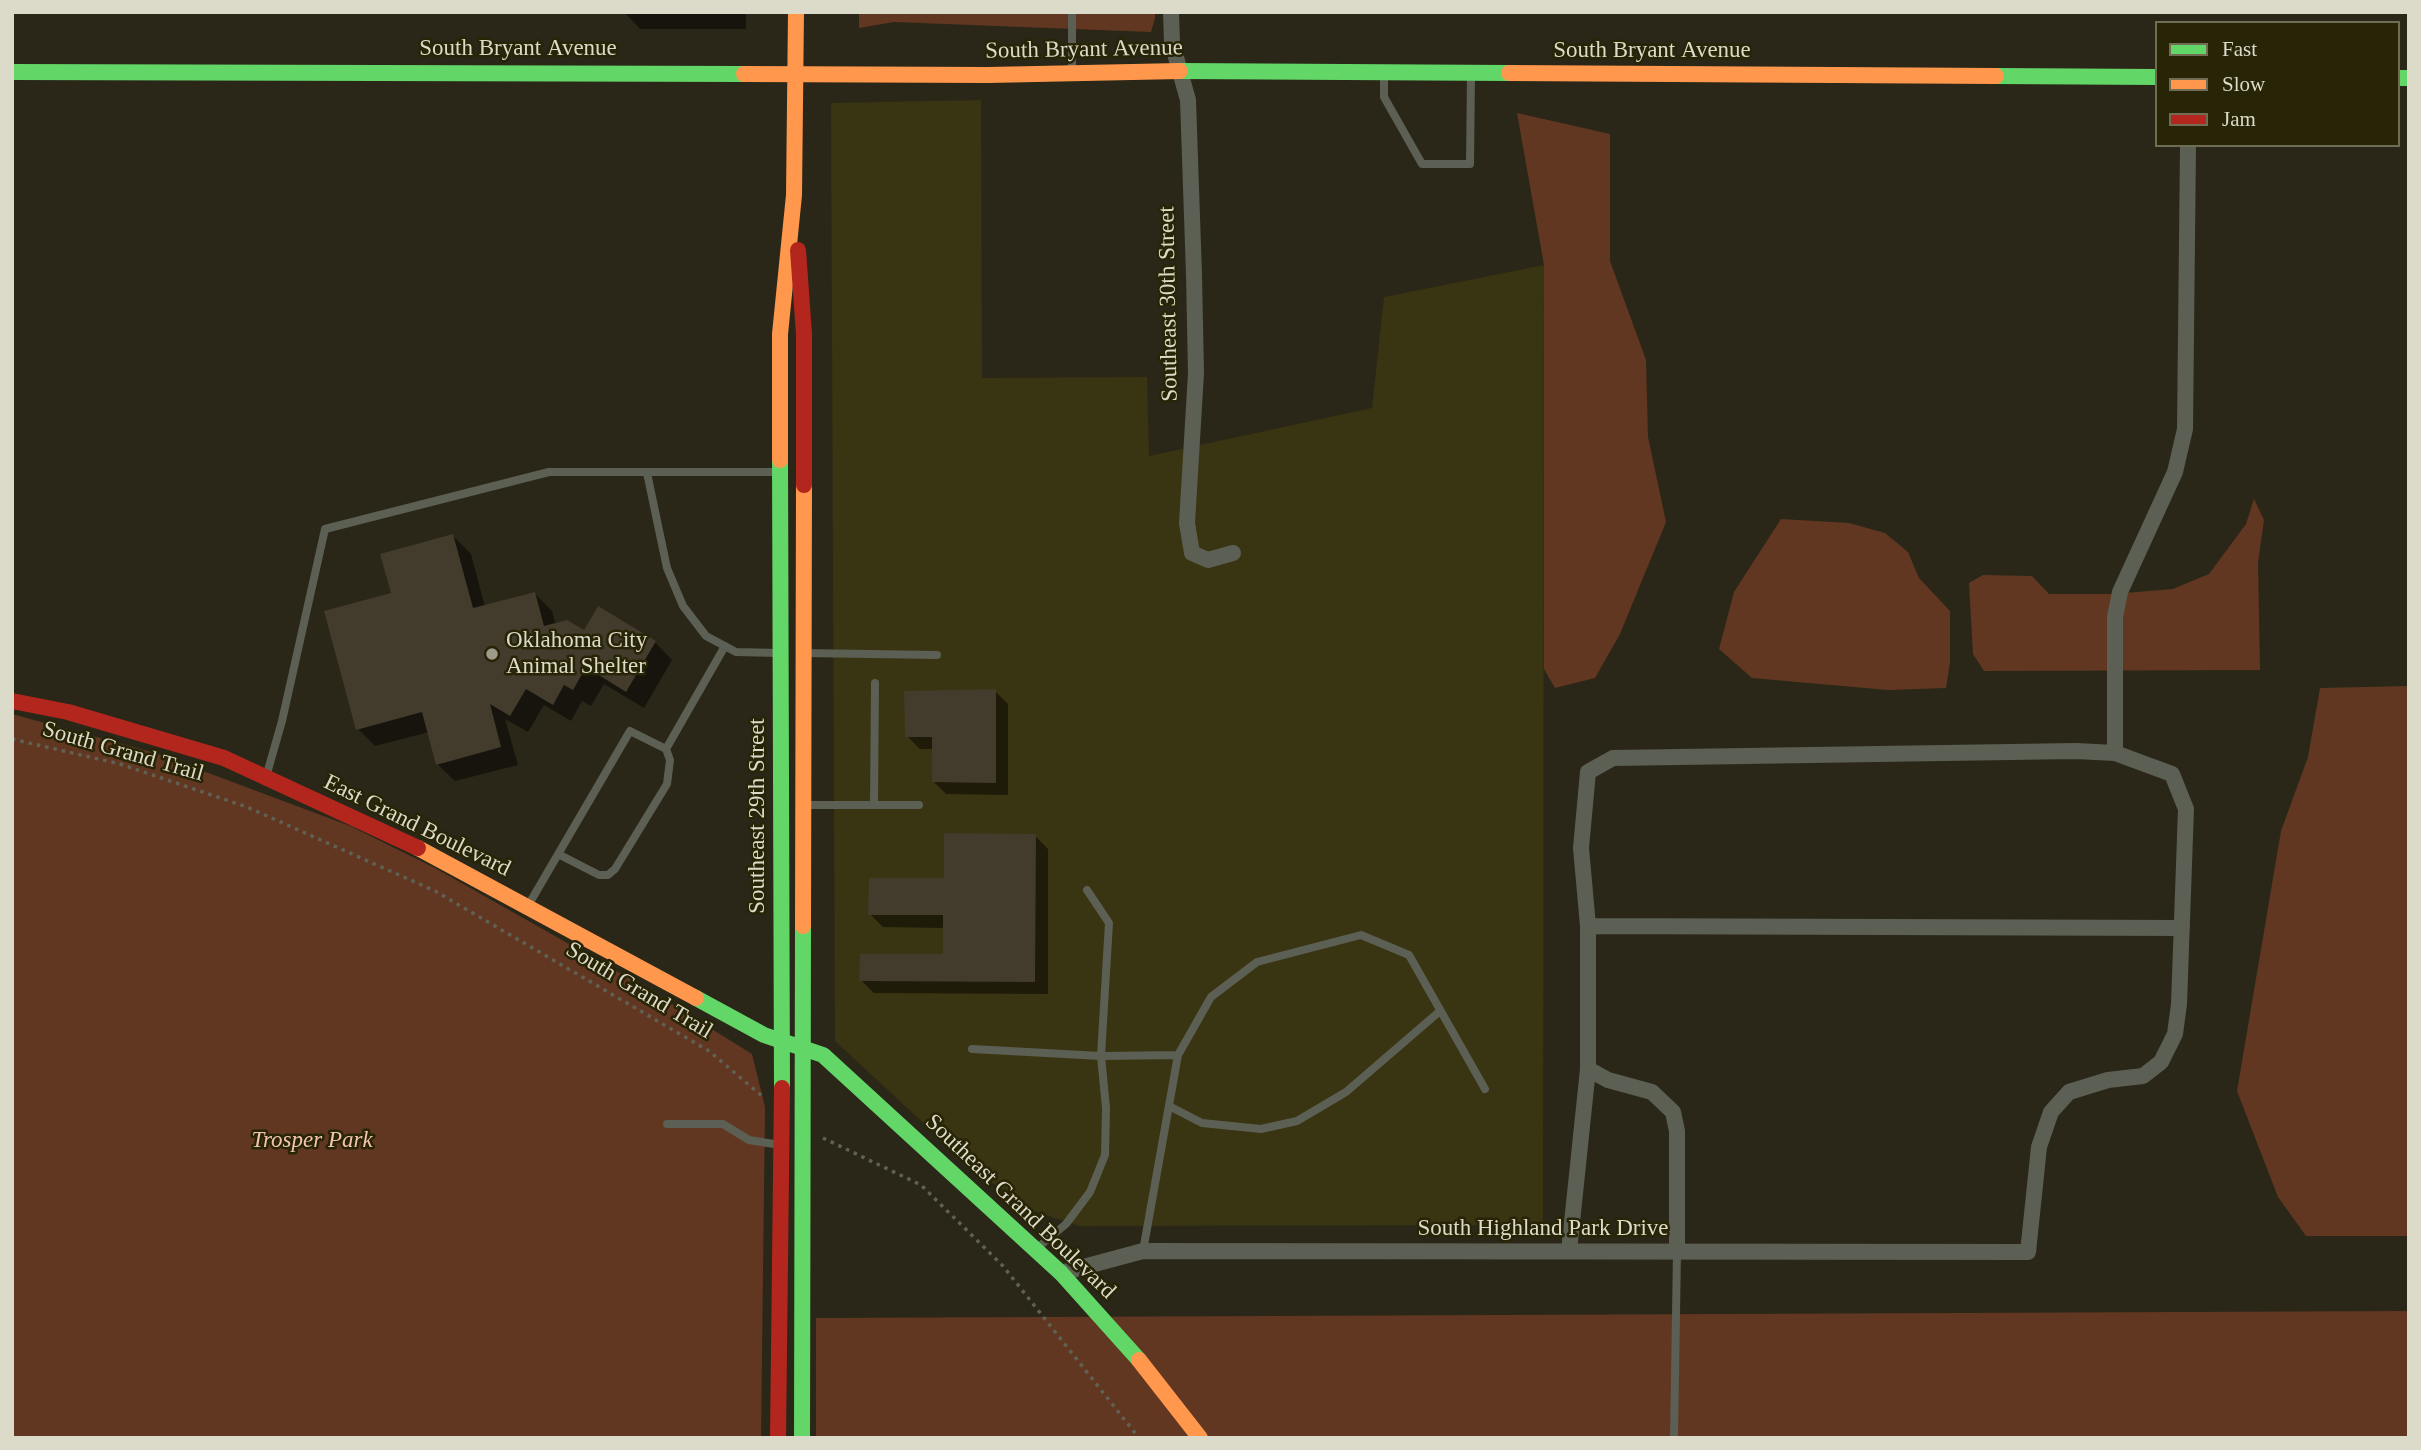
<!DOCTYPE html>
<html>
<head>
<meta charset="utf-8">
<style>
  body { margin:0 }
  #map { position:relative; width:2421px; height:1450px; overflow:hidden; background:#2a2718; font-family:"Times New Roman",serif }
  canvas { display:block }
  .frame { position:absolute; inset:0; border:14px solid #dcdac9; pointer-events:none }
  .legend { position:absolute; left:2155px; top:21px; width:245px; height:126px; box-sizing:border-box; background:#282406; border:2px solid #706d54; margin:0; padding:9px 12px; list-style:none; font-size:21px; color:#dcdac9 }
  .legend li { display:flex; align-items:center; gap:14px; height:35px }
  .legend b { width:35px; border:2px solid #706d54 }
</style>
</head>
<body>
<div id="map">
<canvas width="2421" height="1450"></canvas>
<div class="frame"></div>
<ul class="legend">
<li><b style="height:9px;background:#63d668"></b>Fast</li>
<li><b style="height:9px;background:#ff974d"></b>Slow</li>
<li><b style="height:9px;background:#b3261e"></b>Jam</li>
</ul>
</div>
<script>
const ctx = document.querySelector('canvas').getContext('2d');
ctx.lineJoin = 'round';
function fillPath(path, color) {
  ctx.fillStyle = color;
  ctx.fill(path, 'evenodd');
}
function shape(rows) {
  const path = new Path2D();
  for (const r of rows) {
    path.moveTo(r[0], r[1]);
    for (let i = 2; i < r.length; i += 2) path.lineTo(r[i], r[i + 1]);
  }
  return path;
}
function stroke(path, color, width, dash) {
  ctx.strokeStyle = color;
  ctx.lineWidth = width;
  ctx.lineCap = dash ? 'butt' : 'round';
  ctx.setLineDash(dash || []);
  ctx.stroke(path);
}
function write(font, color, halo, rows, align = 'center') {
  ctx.font = font + ' "Times New Roman",serif';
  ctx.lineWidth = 5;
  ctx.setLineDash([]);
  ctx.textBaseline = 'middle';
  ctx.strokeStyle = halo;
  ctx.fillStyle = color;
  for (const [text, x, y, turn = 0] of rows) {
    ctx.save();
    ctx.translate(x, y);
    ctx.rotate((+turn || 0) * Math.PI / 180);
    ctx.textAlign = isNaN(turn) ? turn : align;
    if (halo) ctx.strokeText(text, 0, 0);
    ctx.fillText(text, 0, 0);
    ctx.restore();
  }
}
const built = shape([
  [981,100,982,378,1147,377,1149,456,1372,408,1384,297,1544,265,1543,1225,1079,1226,1028,1209,973,1169,835,1041,831,103]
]);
const green = shape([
  [859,12,1155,12,1155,18,1151,32,894,22,859,28],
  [1517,113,1610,134,1610,261,1646,360,1648,437,1666,522,1620,634,1595,678,1555,688,1544,669,1544,265],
  [2254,499,2264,520,2258,562,2260,670,1984,671,1973,654,1969,583,1983,575,2032,576,2049,594,2113,594,2173,589,2209,574,2246,524],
  [1781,519,1849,523,1885,533,1908,552,1919,578,1950,611,1950,662,1946,688,1888,690,1752,678,1719,649,1734,592],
  [2409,686,2409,1236,2306,1236,2278,1197,2237,1091,2281,831,2308,757,2320,688],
  [12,714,155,753,350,826,435,868,636,982,752,1054,765,1107,761,1438,12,1438],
  [2409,1311,2409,1438,816,1438,816,1318]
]);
const shadow = shape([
  [624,12,746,12,746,29,640,29],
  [453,536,471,554,485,607,535,594,552,611,556,625,585,633,655,642,672,660,644,708,604,684,591,706,582,701,571,721,544,705,528,732,505,719,518,765,455,781,437,764,429,732,375,746,358,729,393,594],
  [995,691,1008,704,1008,795,946,794,933,781,934,749,920,749,907,736],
  [1035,836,1048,849,1048,994,874,993,861,980,945,956,945,928,883,927,870,914]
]);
const building = shape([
  [453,534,473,608,535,592,544,626,567,620,584,630,598,606,656,641,626,692,586,667,573,690,564,685,553,705,526,689,510,716,490,704,501,747,436,765,422,712,356,730,324,611,391,593,380,554],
  [996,689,996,783,932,782,932,737,905,737,904,691],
  [944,833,1036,834,1035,982,859,981,860,954,943,954,943,915,868,915,869,878,944,878]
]);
const path = shape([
  [12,739,120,764,247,807,435,891,709,1051,762,1096],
  [823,1138,921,1185,1003,1266,1139,1438]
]);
const lane = shape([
  [1072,70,1072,12],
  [1384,73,1384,97,1422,164,1470,164,1471,75],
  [647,473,667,568,683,606,706,636,736,652,779,653],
  [803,653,937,655],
  [266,777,282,721,325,529,549,472,778,472],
  [806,805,919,805],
  [874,805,875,683],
  [558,854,599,875,608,875,615,869,667,784,670,760,666,749],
  [529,904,630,731,666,749,725,646],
  [972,1049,1101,1056,1109,923,1087,890],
  [1178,1055,1211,997,1257,962,1361,935,1409,955,1485,1089],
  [1169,1106,1202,1123,1261,1129,1297,1121,1346,1092,1440,1011],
  [667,1124,723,1124,749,1140,780,1145],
  [1036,1249,1066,1224,1090,1192,1105,1155,1106,1108,1101,1056,1178,1055,1143,1251],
  [1674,1438,1677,1252]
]);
const street = shape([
  [1171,12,1172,43,1188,100,1194,275,1196,373,1187,523,1192,553,1208,560,1233,553],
  [2115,753,2115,617,2120,592,2175,472,2185,429,2188,145],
  [1588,926,2182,928],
  [1588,1069,1608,1080,1652,1092,1673,1112,1677,1131,1677,1251],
  [1061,1273,1143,1251,2028,1252,2039,1147,2051,1112,2069,1092,2108,1080,2143,1076,2161,1062,2175,1034,2179,1004,2186,809,2172,774,2115,753,2076,751,1613,758,1588,772,1581,848,1588,926,1588,1069,1569,1251]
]);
const fast = shape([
  [1180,71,1509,73],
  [12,72,744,74],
  [1996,76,2157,77],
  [2398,78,2409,78],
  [780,460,782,1088],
  [696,998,764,1035,823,1055,1061,1273,1139,1360],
  [802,1438,803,926]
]);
const slow = shape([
  [1509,73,1996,76],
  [744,74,988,75,1180,71],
  [780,460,780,334,794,195,796,12],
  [418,848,696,998],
  [803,926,804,485],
  [1139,1360,1200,1438]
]);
const jam = shape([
  [798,250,804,334,804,485],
  [12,701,68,712,224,758,418,848],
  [778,1438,782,1088]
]);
const markers = [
  [492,654,7,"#9e9b8b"]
];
const streetNames = [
  ["South Bryant Avenue",518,49],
  ["South Bryant Avenue",1084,50,-1],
  ["South Bryant Avenue",1652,51],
  ["Southeast 30th Street",1169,304,-91],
  ["South Grand Trail",123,752,16],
  ["Southeast 29th Street",758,816,-90],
  ["East Grand Boulevard",417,826,26],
  ["South Grand Trail",639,991,31],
  ["Southeast Grand Boulevard",1020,1207,44],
  ["South Highland Park Drive",1543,1229]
];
const poiNames = [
  ["Oklahoma City",506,641],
  ["Animal Shelter",506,667]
];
const parkNames = [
  ["Trosper Park",312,1141]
];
fillPath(built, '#393411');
fillPath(green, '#613722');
fillPath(shadow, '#0007');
fillPath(building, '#433b2c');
stroke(path, '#606154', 3.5, [3.5, 5]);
stroke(lane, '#5c5f53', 8);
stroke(street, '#5c5f53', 16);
stroke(fast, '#63d668', 16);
stroke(slow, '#ff974d', 16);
stroke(jam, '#b3261e', 16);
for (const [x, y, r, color] of markers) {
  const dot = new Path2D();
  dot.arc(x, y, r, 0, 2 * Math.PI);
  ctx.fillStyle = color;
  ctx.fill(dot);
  stroke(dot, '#282406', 2.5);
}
write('23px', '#dcdac9', '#282406', streetNames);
write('23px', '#dcdac9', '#282406', poiNames, 'left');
write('italic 23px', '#f4c4b0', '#282406', parkNames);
</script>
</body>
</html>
